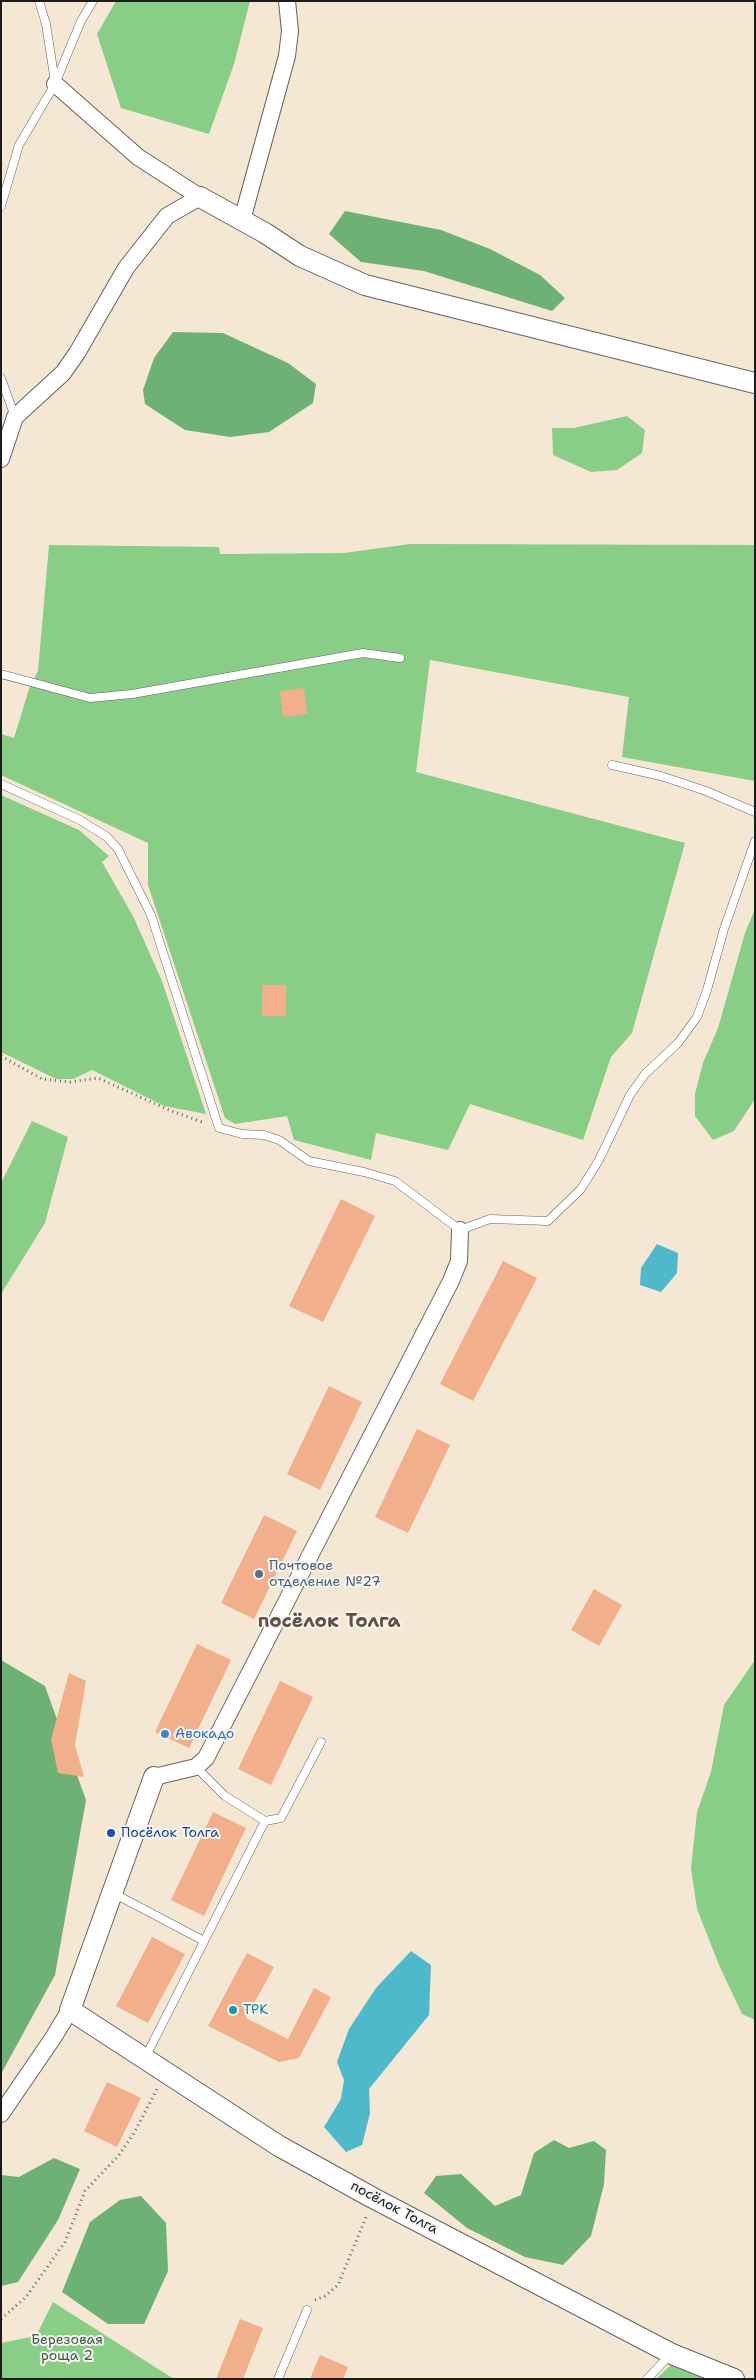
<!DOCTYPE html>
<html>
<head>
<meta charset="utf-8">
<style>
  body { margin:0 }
  #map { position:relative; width:756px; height:2380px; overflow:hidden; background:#f4e7d3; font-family:"Shantell Sans",sans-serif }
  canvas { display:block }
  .frame { position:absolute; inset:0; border:2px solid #1c1c1c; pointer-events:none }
</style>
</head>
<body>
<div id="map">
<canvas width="756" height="2380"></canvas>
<div class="frame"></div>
</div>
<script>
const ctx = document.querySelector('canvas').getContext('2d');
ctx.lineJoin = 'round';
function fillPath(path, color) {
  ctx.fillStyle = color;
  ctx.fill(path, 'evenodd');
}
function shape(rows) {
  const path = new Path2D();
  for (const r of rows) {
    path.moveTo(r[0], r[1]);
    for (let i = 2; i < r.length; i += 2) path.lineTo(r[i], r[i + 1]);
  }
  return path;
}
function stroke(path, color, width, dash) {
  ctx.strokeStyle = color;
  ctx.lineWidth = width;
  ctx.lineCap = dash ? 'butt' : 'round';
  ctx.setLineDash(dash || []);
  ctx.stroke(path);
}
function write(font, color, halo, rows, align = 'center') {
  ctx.font = font + ' "Shantell Sans",sans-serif';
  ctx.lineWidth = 4;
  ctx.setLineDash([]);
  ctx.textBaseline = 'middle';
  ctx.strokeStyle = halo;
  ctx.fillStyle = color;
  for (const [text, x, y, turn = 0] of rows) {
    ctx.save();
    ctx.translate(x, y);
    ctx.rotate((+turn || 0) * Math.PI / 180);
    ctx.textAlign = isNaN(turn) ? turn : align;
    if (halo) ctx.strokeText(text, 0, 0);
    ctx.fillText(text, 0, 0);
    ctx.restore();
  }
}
const green = shape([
  [116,1,250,1,234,64,209,134,121,108,97,34],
  [627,416,645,430,642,453,617,470,591,472,553,455,552,428,574,428],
  [410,544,755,545,755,781,622,757,629,697,430,660,416,772,685,843,632,1033,611,1057,583,1140,470,1104,448,1150,376,1133,371,1160,294,1140,287,1116,235,1124,225,1118,148,885,148,843,1,775,1,734,14,738,29,689,38,671,49,545,219,547,220,554,344,553],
  [1,795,79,830,109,856,102,862,133,916,162,981,206,1114,164,1106,92,1070,73,1079,56,1079,1,1052],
  [755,909,755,1099,734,1131,713,1140,695,1116,695,1094,703,1063,718,1028,745,933],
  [32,1121,68,1137,45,1223,1,1294,1,1183],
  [755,1660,755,2020,742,2014,719,1965,697,1909,691,1868,697,1812,711,1772,724,1705],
  [53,2302,174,2379,1,2379,1,2343,36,2336],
  [672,2364,707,2379,656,2379]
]);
const forest = shape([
  [345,211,441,230,490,249,540,275,565,298,552,311,424,271,361,262,329,234],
  [173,332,223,333,288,363,316,384,313,403,269,432,230,437,185,430,145,404,143,390,154,358],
  [1,1660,45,1686,86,1800,55,1975,1,2074],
  [554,2140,569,2148,594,2141,606,2150,604,2184,591,2236,563,2265,525,2257,467,2228,424,2193,436,2176,461,2174,495,2206,521,2195,534,2153],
  [54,2158,80,2169,58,2220,18,2282,1,2286,1,2175,19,2177],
  [141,2196,166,2223,168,2271,144,2324,108,2324,62,2292,90,2222,120,2200]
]);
const water = shape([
  [657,1244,678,1253,677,1273,661,1292,640,1285,641,1268],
  [411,1951,431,1965,429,2015,369,2089,370,2113,362,2145,346,2152,324,2127,341,2099,344,2080,337,2062,349,2029,376,1988]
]);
const building = shape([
  [304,688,307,714,283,717,280,691],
  [262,985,286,985,286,1016,262,1016],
  [341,1199,375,1216,323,1322,289,1306],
  [503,1261,537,1278,473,1401,440,1384],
  [329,1386,362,1402,320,1490,287,1474],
  [417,1429,450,1445,408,1533,375,1517],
  [264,1515,297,1531,254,1619,221,1603],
  [594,1589,622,1605,599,1646,571,1630],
  [197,1644,231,1660,189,1748,155,1732],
  [69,1673,86,1681,75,1745,84,1777,58,1773,51,1739],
  [280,1681,313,1697,271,1785,238,1769],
  [213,1812,246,1828,204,1916,171,1900],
  [152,1937,185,1954,148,2023,116,2006],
  [247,1953,274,1967,246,2018,288,2039,314,1988,331,1997,299,2058,279,2062,208,2026],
  [107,2082,141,2098,117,2147,84,2131],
  [240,2319,263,2328,243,2379,216,2379],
  [320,2355,348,2367,343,2379,310,2379]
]);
const path = shape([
  [1,1056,42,1079,70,1082,98,1078,169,1110,205,1123],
  [315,2300,325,2296,338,2285,367,2215],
  [1,2319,26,2297,65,2242,85,2191,119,2155,134,2133,157,2089]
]);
const service = shape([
  [39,1,46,24,55,82],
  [1,206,19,145,55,84,81,21,93,1],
  [1,378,15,417],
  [1,674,90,698,132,694,363,653,400,658],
  [612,765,661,776,706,791,755,812],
  [1,784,80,820,107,837,118,849,151,915,219,1128,242,1134,264,1135,279,1140,309,1161,364,1172,395,1181,460,1230,490,1219,548,1221,581,1189,599,1160,630,1095,645,1074,678,1043,697,1017,707,990,724,929,755,841],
  [196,1767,225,1796,265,1821,281,1818,321,1742],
  [113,1893,204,1941],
  [145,2058,265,1821],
  [278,2379,307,2310],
  [647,2379,670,2355]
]);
const minor = shape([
  [242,220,287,56,290,31,287,1],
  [1,459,15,417,63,373,77,353,126,268,167,216,200,197,138,157,55,84],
  [154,1777,196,1767,206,1758,451,1281,459,1261,460,1230],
  [1,2114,53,2038,70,2010]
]);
const tertiary = shape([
  [200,197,265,233,300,256,365,285,755,383],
  [154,1777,70,2010,279,2146,373,2198,672,2354,734,2379]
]);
const markers = [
  [259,1574,5,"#5c6f8a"],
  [165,1734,5,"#3f7fe0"],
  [111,1833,5,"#1a4fb4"],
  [233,2010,5,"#0f9aa8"]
];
const serviceNames = [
  ["Почтовое",269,1566],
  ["отделение №27",269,1582]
];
const shopNames = [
  ["Авокадо",175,1734]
];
const transitNames = [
  ["Посёлок Толга",121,1833]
];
const cultureNames = [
  ["ТРК",243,2010]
];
const streetNames = [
  ["посёлок Толга",394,2208,28]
];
const parkNames = [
  ["Березовая",67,2340],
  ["роща 2",67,2356]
];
const districtNames = [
  ["посёлок Толга",329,1622]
];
fillPath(green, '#89ce87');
fillPath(forest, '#6eb174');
fillPath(water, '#4fb9cc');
fillPath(building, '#f2af8c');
stroke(service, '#68635c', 9);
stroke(minor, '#68635c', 18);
stroke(tertiary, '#68635c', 22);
stroke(path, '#68635c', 3, [1, 4]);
stroke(service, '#fff', 8);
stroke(minor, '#fff', 16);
stroke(tertiary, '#fff', 20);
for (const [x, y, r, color] of markers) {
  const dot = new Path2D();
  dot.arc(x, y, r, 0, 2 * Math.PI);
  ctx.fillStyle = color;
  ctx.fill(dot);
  stroke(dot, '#f6f6f2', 2);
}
write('14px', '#4e5e75', '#f6f6f2', serviceNames, 'left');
write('14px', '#366cbe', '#f6f6f2', shopNames, 'left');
write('14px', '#164399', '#f6f6f2', transitNames, 'left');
write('14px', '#0d838f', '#f6f6f2', cultureNames, 'left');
write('14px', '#1c1c1c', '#f6f6f2', streetNames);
write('14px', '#425a41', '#f6f6f2', parkNames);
write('bold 19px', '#674f43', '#f6f6f2', districtNames);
</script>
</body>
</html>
